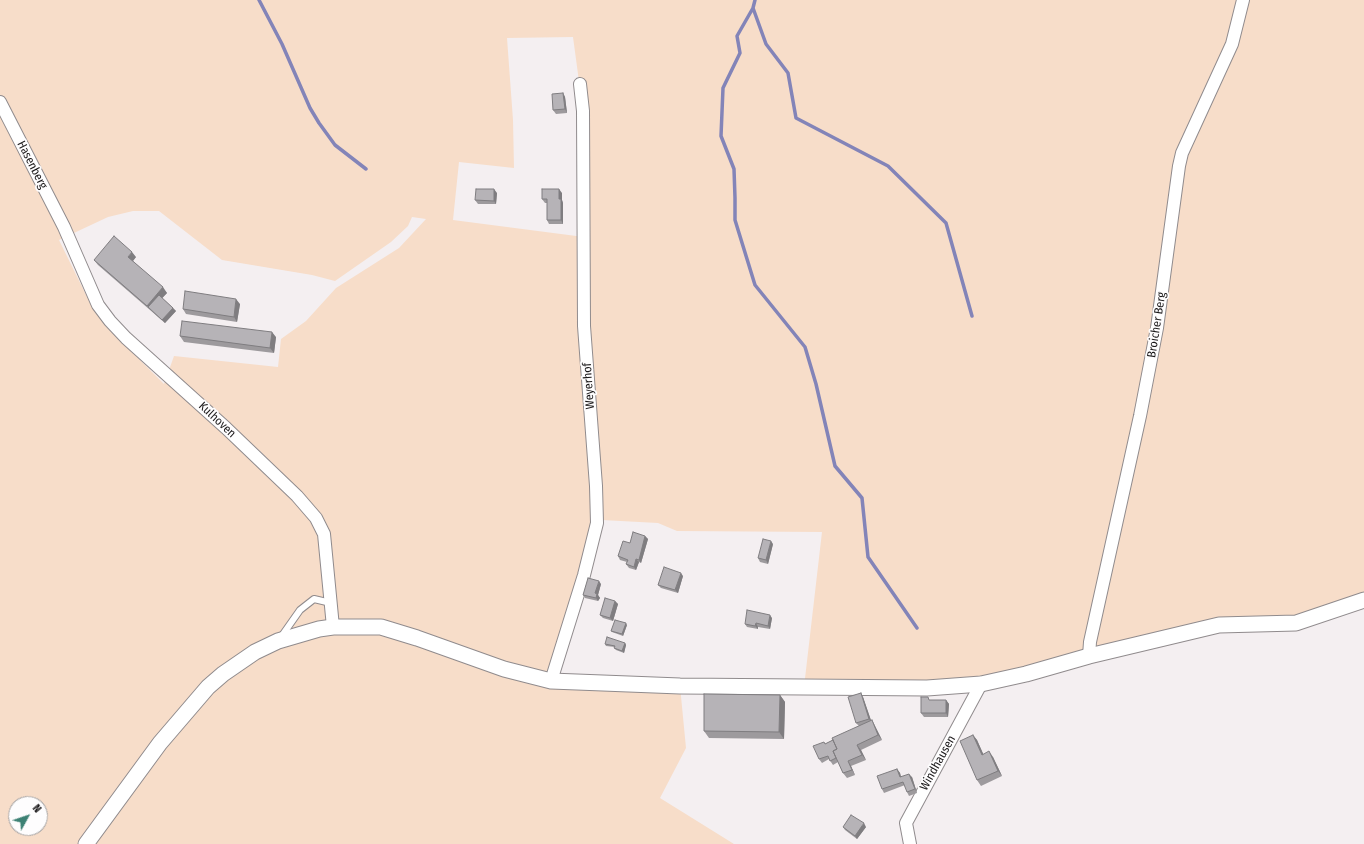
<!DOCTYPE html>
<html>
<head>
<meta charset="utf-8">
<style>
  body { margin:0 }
  #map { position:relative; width:1364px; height:844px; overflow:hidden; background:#f4eff1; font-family:"Fira Sans Condensed",sans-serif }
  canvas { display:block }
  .north { position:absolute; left:8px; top:796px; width:40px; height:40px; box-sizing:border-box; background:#fefdfe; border:1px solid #a2a1a2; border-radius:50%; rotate:50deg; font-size:11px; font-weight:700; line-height:16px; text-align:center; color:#191718 }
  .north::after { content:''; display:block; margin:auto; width:14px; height:18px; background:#3d8174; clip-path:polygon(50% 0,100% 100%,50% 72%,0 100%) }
</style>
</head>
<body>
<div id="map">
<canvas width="1364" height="844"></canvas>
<div class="north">N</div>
</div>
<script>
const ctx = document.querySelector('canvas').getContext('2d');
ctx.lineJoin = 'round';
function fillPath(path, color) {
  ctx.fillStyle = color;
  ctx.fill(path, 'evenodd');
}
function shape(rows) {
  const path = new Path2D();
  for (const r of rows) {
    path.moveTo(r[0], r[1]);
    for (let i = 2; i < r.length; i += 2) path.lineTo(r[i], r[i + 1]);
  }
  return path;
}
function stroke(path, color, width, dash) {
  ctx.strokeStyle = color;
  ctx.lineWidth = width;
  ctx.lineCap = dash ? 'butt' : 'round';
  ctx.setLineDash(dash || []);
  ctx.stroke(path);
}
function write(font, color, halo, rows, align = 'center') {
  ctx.font = font + ' "Fira Sans Condensed",sans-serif';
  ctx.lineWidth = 3.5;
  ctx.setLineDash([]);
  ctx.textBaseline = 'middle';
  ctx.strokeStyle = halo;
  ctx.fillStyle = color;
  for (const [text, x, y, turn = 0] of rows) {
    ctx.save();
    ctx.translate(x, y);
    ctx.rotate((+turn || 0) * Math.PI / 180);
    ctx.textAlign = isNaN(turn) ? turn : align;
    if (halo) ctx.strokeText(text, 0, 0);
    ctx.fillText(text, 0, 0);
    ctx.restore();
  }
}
const green = shape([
  [0,0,1364,0,1364,600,1296,623,1218,625,1089,656,1026,674,981,684,927,688,804,687,822,532,677,531,658,523,602,520,551,681,504,669,472,658,508,673,560,686,680,686,686,748,660,798,734,844,93,844,189,716,207,688,181,709,170,722,78,844,0,844],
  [573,37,583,111,584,237,453,220,459,162,514,168,513,120,507,38],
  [133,211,159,211,222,260,312,275,335,281,391,242,408,226,412,217,426,219,399,248,336,288,306,321,281,339,278,367,174,356,164,384,118,338,93,309,59,240,108,217],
  [258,449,304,495,291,497,254,462],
  [16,804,40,804,40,828,16,828]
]);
const stream = shape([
  [259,0,282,44,310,108,319,123,335,145,366,169],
  [755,0,753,8,766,44,788,73,796,118,888,166,946,223,972,316],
  [753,8,737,36,740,53,723,88,721,136,734,169,735,198,735,220,755,285,805,347,816,384,835,466,862,498,868,557,917,628]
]);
const service = shape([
  [281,637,300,610,314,599,331,603]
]);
const minor = shape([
  [0,102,64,227,98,305,110,321,126,338,226,428,297,496,316,518,324,534,333,627],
  [1089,656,1090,642,1140,416,1157,328,1179,166,1182,153,1232,44,1243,0],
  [551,681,584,575,597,523,596,486,584,326,583,111,580,84],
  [910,844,906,823,981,684]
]);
const tertiary = shape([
  [86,844,160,743,208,687,223,674,255,652,278,641,319,629,333,627,381,627,417,638,504,669,551,681,680,686,927,688,981,684,1026,674,1089,656,1219,625,1296,623,1364,600]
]);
const wall = shape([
  [563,93,565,97,567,113,556,114,553,110],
  [497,193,496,204,478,204,475,200],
  [562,193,562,200,563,203,563,224,549,224,547,220,547,203,545,203,542,199],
  [136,257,133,261,167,293,162,298,173,308,176,311,165,323,98,265,94,260],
  [240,304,237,322,186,314,183,309],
  [180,336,276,337,274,353,184,342],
  [645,536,648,539,641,563,639,562,636,570,629,568,626,564,627,562,620,560,618,556,630,543],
  [773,544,768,564,760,562,758,558],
  [683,576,678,593,661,588,658,585],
  [601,584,598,595,600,598,598,601,585,598,583,595],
  [615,601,618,604,613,621,603,618,600,615],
  [772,618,770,629,758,627,758,629,747,627,745,624],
  [627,625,623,636,612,632,611,631],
  [625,643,626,645,624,653,616,650,614,648,615,647,606,646,605,644],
  [780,695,785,702,784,739,709,738,704,731],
  [863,697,871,721,872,720,882,740,861,750,866,760,851,766,855,775,847,778,843,773,838,762,833,765,829,759,822,763,819,759,825,744,859,726,856,723],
  [930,700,946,700,949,704,948,717,924,717,921,713],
  [973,735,977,740,983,754,993,757,1002,776,981,786,977,780],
  [897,769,900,773,901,777,912,777,917,793,909,796,907,792,905,785,884,793,882,789],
  [843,827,866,827,857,839,845,830]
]);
const shadedWall = shape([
  [563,93,565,97,567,113,565,109],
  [494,189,497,193,496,204,494,201],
  [559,189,562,193,562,200,563,203,563,224,561,220,559,199],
  [132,252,136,257,132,262,128,257],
  [163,287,167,293,151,310,147,306],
  [236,299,240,304,237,322,234,317],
  [173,308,176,311,165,323,162,320],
  [272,332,276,337,274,353,270,348],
  [645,536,648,539,641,563,639,560],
  [771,541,773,544,768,564,766,560],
  [636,559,639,562,636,570,634,567],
  [681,573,683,576,678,593,675,590],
  [599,581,601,584,598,595,600,598,598,601,596,598,595,593],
  [615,601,618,604,613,621,610,618],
  [770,615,772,618,770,629,768,626],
  [626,623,627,625,623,636,622,634],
  [756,623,758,627,758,629,755,626],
  [625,643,626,645,624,653,622,651],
  [861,693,863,697,872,723,869,719],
  [780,695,785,702,784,739,779,732],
  [946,700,949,704,948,717,946,713],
  [872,720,882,740,878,735],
  [973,735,977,740,986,760,982,755],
  [857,745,861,750,866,760,862,755],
  [989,751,993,757,1002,776,998,771],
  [848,761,851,766,855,775,852,770],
  [897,769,900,773,902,781,900,777],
  [909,774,912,777,917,793,915,789],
  [864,823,866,827,857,839,855,836]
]);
const building = shape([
  [563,93,565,109,553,110,552,94,563,93],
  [476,189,494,189,494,201,475,200,476,189],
  [542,189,559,189,559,199,561,199,561,220,547,220,547,199,542,199,542,189],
  [114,236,132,252,128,257,163,287,147,306,94,260,114,236],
  [185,291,236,299,234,317,183,309,185,291],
  [159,295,173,308,162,320,148,307,159,295],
  [182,321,272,332,270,348,180,336,182,321],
  [633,532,645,536,639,560,636,559,634,567,626,564,628,560,618,556,623,541,630,543,633,532],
  [763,539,771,541,766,560,758,558,763,539],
  [664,567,681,573,675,590,658,585,664,567],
  [588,578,599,581,595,593,597,594,596,598,583,595,588,578],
  [605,598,615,601,610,618,600,615,605,598],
  [747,610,770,615,768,626,756,623,755,626,745,624,747,610],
  [615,620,626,623,622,634,611,631,615,620],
  [607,637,625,643,622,651,614,648,615,646,605,644,607,637],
  [861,693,869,719,856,723,848,697,861,693],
  [704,694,780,695,779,732,704,731,704,694],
  [921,697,928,697,929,700,946,700,946,713,921,713,921,697],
  [872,720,878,735,857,745,862,755,848,761,852,770,843,773,833,751,837,749,832,738,872,720],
  [973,735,982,755,989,751,998,771,977,780,960,741,973,735],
  [833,740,837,749,833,751,836,758,830,761,828,756,819,759,813,746,824,742,825,744,833,740],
  [897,769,900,777,909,774,915,789,907,792,903,782,882,789,877,776,897,769],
  [851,815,864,823,855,836,843,827,851,815]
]);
const streetNames = [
  ["Hasenberg",32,165,63],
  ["Broicher Berg",1157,325,-81],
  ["Weyerhof",589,386,-94],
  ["Kulhoven",217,420,43],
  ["Windhausen",938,763,-61]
];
fillPath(green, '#f7ddc9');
stroke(stream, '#8384b8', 3.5);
stroke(service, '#908b8d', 8);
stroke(minor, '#908b8d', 14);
stroke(tertiary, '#908b8d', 17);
stroke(service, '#fff', 6);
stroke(minor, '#fff', 12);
stroke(tertiary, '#fff', 15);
fillPath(wall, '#9d9a9d');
fillPath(shadedWall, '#7f7d80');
fillPath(building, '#b6b3b7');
stroke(building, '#7f7d80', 1);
write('12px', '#191718', '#fefdfe', streetNames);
</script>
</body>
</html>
